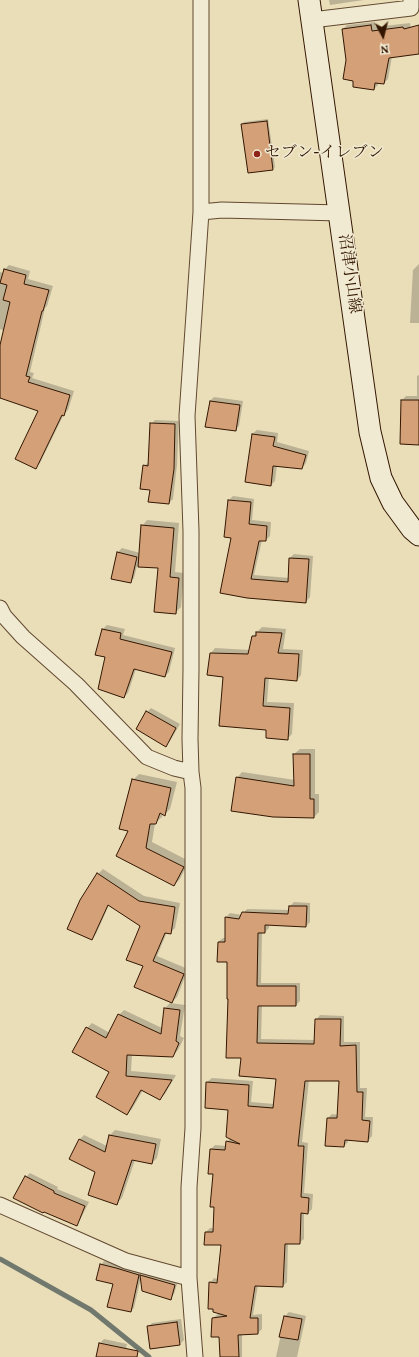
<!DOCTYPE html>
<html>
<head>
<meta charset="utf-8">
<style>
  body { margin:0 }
  #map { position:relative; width:419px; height:1357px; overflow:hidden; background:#eadeb9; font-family:Vollkorn,serif }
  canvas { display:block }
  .north { position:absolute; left:363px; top:16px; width:40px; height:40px; -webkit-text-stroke:3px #f1ead2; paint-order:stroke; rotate:173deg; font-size:11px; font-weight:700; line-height:16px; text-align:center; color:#331601 }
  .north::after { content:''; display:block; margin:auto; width:14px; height:18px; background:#331601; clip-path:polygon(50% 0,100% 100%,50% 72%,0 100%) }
</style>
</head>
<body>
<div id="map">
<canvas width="419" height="1357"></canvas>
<div class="north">N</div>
</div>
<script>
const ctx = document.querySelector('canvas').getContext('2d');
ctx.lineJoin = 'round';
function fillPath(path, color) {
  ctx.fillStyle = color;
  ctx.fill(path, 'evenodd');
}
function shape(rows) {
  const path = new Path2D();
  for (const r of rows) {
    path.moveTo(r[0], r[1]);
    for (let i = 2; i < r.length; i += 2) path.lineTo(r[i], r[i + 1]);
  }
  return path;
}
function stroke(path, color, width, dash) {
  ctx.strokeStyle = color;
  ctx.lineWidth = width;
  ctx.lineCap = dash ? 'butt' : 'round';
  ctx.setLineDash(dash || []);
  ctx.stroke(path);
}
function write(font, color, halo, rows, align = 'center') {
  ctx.font = font + ' Vollkorn,"Noto Serif JP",serif';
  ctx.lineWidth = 3;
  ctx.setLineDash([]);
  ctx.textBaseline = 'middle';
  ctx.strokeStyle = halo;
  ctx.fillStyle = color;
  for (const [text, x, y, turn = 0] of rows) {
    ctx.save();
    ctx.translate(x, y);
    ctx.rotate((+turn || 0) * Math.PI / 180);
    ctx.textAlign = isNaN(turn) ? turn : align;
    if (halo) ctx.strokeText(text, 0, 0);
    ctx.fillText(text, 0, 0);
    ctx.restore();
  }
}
const shadow = shape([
  [329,0,364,0,330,5],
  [375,22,375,27,410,23,413,42,392,56,388,79,384,83,378,82,378,85,374,89,355,80,347,60,343,29,347,25],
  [268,119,275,167,273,169,242,124,244,122],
  [419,264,419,323,410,323,413,270],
  [9,265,30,271,28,279,53,286,47,306,45,308,30,372,34,373,32,378,74,391,68,410,64,414,40,463,35,468,40,410,0,397,0,349,4,331,0,329,0,272,3,273,4,270],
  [419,375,419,444,402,400,406,396,417,396,417,376],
  [214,397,243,401,239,426,235,430,207,426,210,401],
  [155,420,179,421,177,465,173,499,169,503,151,489,144,466,149,462,151,424],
  [257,430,278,433,277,442,309,451,306,463,302,468,277,465,275,481,271,485,252,434],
  [233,496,254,499,252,520,271,522,270,536,266,540,262,540,254,575,289,578,290,558,294,554,313,556,310,597,306,602,247,597,232,537,229,500],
  [147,520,179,523,175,572,184,573,181,607,175,613,159,567,137,566,134,578,130,582,118,552,122,548,140,553,142,526],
  [107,625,125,629,123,635,175,648,169,672,165,676,136,669,128,693,124,697,106,657,97,654,103,629],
  [262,627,286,629,283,649,303,650,301,675,297,680,269,677,267,702,294,703,292,734,287,739,267,729,224,676,211,653,215,648,250,650,253,636],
  [151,708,180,724,170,741,166,745,147,712],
  [300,749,315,749,315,794,319,794,319,812,314,817,237,778,242,772,295,780,294,754],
  [139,774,177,782,170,809,164,815,163,814,162,817,155,823,152,842,189,861,180,879,174,885,130,830,133,780],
  [103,869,144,896,180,903,175,928,170,933,167,932,157,956,188,969,177,997,172,1002,144,966,142,926,109,905,96,934,92,939,98,874],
  [294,902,310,903,310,922,306,926,269,925,269,928,265,932,262,932,261,983,300,983,300,1001,296,1005,262,1005,261,1039,315,1040,316,1020,320,1015,344,1016,344,1042,360,1042,360,1088,367,1088,365,1117,373,1117,372,1136,368,1141,348,1139,348,1142,344,1146,328,1118,332,1114,339,1115,340,1080,309,1080,302,1142,308,1143,304,1193,313,1194,312,1209,308,1213,304,1213,304,1239,299,1243,288,1243,287,1282,283,1286,258,1285,253,1315,262,1314,262,1329,258,1333,242,1334,242,1357,221,1357,220,1336,213,1318,218,1314,222,1313,210,1283,214,1278,218,1279,222,1244,206,1232,210,1228,214,1228,214,1173,211,1149,215,1145,226,1146,227,1142,231,1138,229,1109,207,1082,212,1078,253,1081,251,1102,274,1104,277,1078,242,1058,229,998,228,961,218,942,223,938,226,938,226,917,230,913,242,915,247,909,290,910,290,906],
  [170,1003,185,1005,180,1036,184,1038,178,1050,173,1056,132,1054,131,1071,176,1075,165,1094,160,1099,143,1090,132,1109,127,1114,111,1072,87,1028,92,1023,110,1033,119,1015,124,1010,162,1028,165,1008],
  [115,1130,161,1139,157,1158,152,1163,135,1160,122,1198,117,1203,97,1172,79,1140,84,1135,107,1146,110,1135],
  [30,1173,58,1187,57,1189,89,1202,80,1220,76,1224,44,1211,26,1177],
  [104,1261,120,1264,142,1271,141,1275,145,1272,178,1281,174,1294,170,1298,141,1277,134,1308,131,1311,114,1283,101,1265],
  [289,1312,306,1316,297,1357,276,1357,285,1316],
  [181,1319,184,1340,180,1344,148,1327,152,1323],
  [104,1339,127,1344,124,1357,97,1357,100,1343]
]);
const stream = shape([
  [0,1259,91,1310,149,1357]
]);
const building = shape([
  [371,25,372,31,403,27,404,29,419,25,419,54,389,58,384,84,375,83,374,90,353,87,353,81,343,79,346,60,342,29,371,25],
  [267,121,273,170,248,173,241,124,267,121],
  [4,269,26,275,24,284,49,290,43,311,42,311,26,376,30,377,28,382,70,395,64,416,62,415,36,469,15,459,38,411,0,398,0,345,10,302,3,300,7,285,0,283,4,269],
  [401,400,419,400,419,445,400,444,401,400],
  [210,401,240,405,236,431,205,427,210,401],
  [150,423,175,424,174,469,169,504,148,502,150,490,140,489,143,465,148,466,150,423],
  [252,434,275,437,273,446,306,455,302,469,273,466,271,486,245,482,252,434],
  [228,500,251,502,249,524,267,526,266,541,259,541,251,579,288,582,289,558,309,559,306,603,247,598,220,593,231,538,224,537,228,500],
  [141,525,174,528,170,577,179,578,176,614,154,612,158,568,138,567,141,525],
  [117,552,137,557,131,583,111,579,117,552],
  [102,629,121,633,120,639,172,652,165,677,134,669,124,698,98,689,105,657,95,655,102,629],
  [256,632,282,633,278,653,299,654,297,681,265,678,263,706,290,708,288,740,266,738,266,730,219,726,223,677,207,675,210,653,248,654,252,636,256,636,256,632],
  [146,711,176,728,166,747,136,729,146,711],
  [293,754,310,754,310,799,314,799,314,818,273,817,231,811,236,777,294,786,293,754],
  [132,779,171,788,165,816,160,813,156,824,150,824,146,848,184,867,174,886,116,856,128,831,119,829,132,779],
  [97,873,139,901,175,907,171,934,165,933,153,961,184,974,172,1003,134,987,143,966,126,960,140,926,108,905,92,940,67,929,80,900,97,873],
  [289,906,307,906,306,927,265,925,265,933,258,933,257,986,296,986,296,1006,258,1006,257,1043,314,1044,315,1019,341,1019,340,1046,356,1045,357,1092,363,1092,362,1120,370,1121,368,1142,345,1140,344,1147,325,1146,327,1118,337,1118,339,1081,305,1081,298,1146,304,1146,301,1197,309,1198,308,1214,301,1213,300,1244,285,1244,283,1287,255,1286,250,1318,258,1318,258,1334,238,1335,239,1357,220,1357,219,1337,211,1337,212,1318,227,1316,213,1312,213,1309,208,1309,209,1282,217,1283,221,1245,204,1245,205,1232,213,1232,214,1207,210,1207,213,1174,208,1174,210,1149,225,1150,226,1141,240,1144,226,1137,228,1110,205,1108,206,1082,249,1085,248,1106,273,1108,276,1079,239,1076,241,1058,226,1058,228,999,227,999,227,962,217,962,218,942,225,942,225,917,239,919,242,912,288,914,289,906],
  [164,1008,180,1010,176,1041,179,1043,173,1057,127,1055,126,1076,172,1080,160,1100,141,1090,127,1115,96,1097,109,1072,72,1052,86,1027,106,1038,118,1014,161,1034,164,1008],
  [109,1135,156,1144,152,1164,132,1160,117,1205,88,1195,95,1172,69,1159,79,1139,105,1152,109,1135],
  [25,1176,54,1191,54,1193,85,1206,77,1226,44,1212,43,1213,13,1198,25,1176],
  [100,1264,116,1268,139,1275,131,1312,107,1307,113,1284,96,1280,100,1264],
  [140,1275,175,1285,171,1300,142,1291,140,1275],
  [284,1316,302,1319,298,1340,279,1337,284,1316],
  [177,1322,180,1345,150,1349,147,1326,177,1322],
  [99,1343,138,1351,137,1357,96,1357,99,1343]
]);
const minor = shape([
  [312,20,411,8,411,0],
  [201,212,222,210,340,213],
  [0,608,4,616,23,637,76,684,147,757,174,768,191,772],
  [0,1205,126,1261,189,1278],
  [195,1357,189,1278,189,1187,193,1128,193,788,191,772,190,739,191,669,191,531,187,416,201,212,201,0]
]);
const secondary = shape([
  [309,0,370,432,381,478,393,503,412,529,419,535]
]);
const markers = [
  [257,154,4,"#8f2418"]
];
const poiNames = [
  ["セブン-イレブン",265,154]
];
const streetNames = [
  ["沼津小山線",348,274,82]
];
fillPath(shadow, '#0003');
stroke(stream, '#71796e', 5);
fillPath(building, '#d3a078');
stroke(building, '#331601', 1);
stroke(minor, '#61482f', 17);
stroke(secondary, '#331601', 23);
stroke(minor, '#f1ead2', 15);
stroke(secondary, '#f1ead2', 21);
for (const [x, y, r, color] of markers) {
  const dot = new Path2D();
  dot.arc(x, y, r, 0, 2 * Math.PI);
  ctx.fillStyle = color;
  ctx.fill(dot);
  stroke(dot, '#f1ead2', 1.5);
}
write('16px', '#331601', '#f1ead2', poiNames, 'left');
write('16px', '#331601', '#f1ead2', streetNames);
</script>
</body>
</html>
